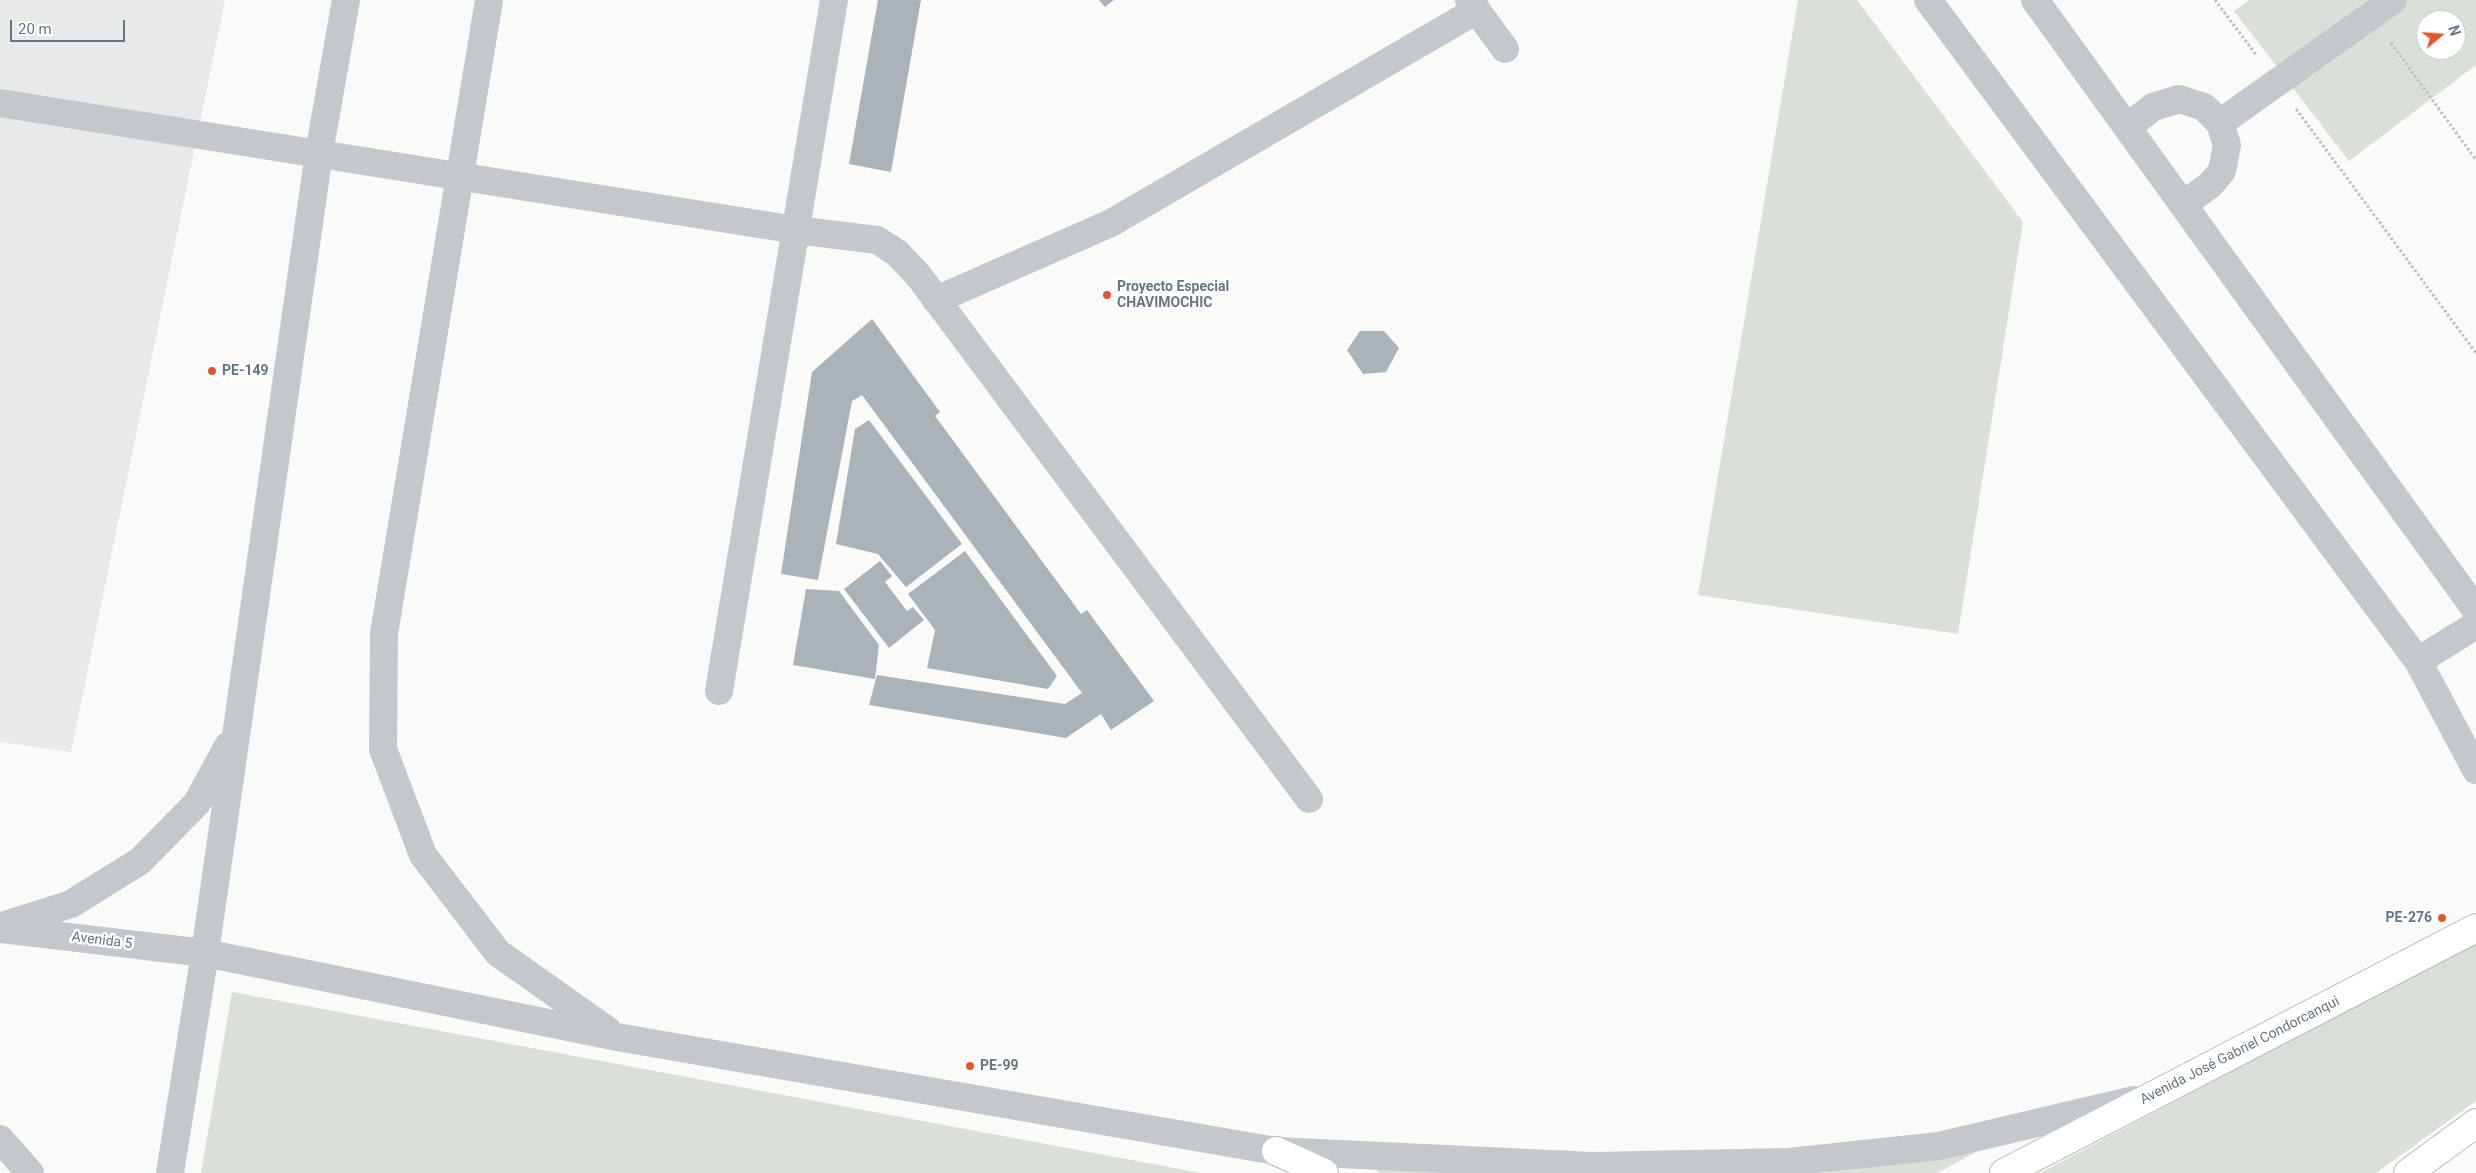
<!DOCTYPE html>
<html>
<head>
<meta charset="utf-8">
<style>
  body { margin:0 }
  #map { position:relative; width:2476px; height:1173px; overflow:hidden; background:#fafaf8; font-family:Roboto,sans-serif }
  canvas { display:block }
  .north { position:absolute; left:2416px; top:10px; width:50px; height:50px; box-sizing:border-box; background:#fff; border:1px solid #c1c8cd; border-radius:50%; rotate:72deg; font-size:14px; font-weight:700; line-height:20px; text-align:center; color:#657683 }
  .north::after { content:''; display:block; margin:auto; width:18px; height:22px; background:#e4572e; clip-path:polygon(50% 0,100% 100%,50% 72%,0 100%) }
  .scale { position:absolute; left:10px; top:20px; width:115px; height:22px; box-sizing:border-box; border:2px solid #657683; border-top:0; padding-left:6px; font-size:15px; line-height:18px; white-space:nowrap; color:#657683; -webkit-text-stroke:4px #fff; paint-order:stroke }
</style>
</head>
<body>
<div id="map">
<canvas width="2476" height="1173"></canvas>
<div class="north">N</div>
<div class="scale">20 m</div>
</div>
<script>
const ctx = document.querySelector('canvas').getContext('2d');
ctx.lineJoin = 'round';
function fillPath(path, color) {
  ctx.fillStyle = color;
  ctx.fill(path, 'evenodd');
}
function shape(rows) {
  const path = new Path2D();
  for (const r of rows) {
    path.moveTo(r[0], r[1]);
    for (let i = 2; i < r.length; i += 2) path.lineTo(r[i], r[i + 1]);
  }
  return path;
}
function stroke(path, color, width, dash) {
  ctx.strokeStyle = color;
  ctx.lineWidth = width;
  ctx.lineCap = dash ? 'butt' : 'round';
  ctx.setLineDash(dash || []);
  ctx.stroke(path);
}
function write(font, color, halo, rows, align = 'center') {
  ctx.font = font + ' Roboto,sans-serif';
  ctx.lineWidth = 5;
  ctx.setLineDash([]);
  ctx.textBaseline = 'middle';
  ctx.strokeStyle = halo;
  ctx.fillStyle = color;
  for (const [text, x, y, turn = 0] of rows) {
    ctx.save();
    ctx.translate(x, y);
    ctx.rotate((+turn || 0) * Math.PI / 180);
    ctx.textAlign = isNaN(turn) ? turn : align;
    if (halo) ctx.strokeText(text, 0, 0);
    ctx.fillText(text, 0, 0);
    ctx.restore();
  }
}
const built = shape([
  [0,0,225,0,71,752,0,742]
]);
const green = shape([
  [1798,0,1857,0,2023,222,1958,634,1698,595],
  [2249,0,2476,0,2476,65,2349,161,2234,11],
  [2426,20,2456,20,2456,50,2426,50],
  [2476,942,2476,1101,2376,1173,2040,1173],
  [232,992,1201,1173,201,1173],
  [1976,1152,1937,1173,1824,1173],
  [1376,1170,1535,1173,1379,1173]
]);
const building = shape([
  [878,0,921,0,891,172,849,164],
  [1099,0,1114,0,1105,7],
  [872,319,940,412,935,416,1081,614,1087,610,1154,701,1111,730,1101,714,1066,738,869,705,877,675,1065,704,1082,693,862,395,852,401,818,580,781,574,812,372],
  [1360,331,1384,331,1399,348,1386,372,1363,374,1347,350],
  [869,420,962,544,906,587,878,554,836,544,855,429],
  [965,551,1057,676,1048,689,927,668,935,630,908,594],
  [880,561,892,576,885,582,907,611,913,607,924,620,889,648,844,589],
  [806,589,839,591,879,645,875,679,793,665]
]);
const path = shape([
  [2215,0,2257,56],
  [2391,43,2476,160],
  [2296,109,2476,353]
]);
const minor = shape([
  [489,0,384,634,383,749,423,855,498,953,607,1030],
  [1469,0,1505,49],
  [1928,0,2418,661,2476,770],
  [2035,0,2476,610],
  [0,103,796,230,877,240,897,253,918,275,1309,799],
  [2220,123,2393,0],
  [2128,127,2153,107,2179,99,2204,107,2220,123,2227,145,2222,171,2210,185,2184,204],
  [936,300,1111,223,1477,10],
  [2418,661,2476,625],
  [719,691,834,0],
  [2,926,71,904,140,861,197,803,228,746],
  [0,929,205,953,617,1037,1276,1151,1593,1166,1789,1162,1939,1146,2134,1100],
  [0,1139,30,1173],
  [170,1173,205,953,319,153,346,0]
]);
const highway = shape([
  [1276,1151,1324,1173],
  [2004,1173,2476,928],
  [2408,1173,2476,1123]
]);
const markers = [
  [1107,295,5,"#e4572e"],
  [212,371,5,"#e4572e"],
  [2442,918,5,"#e4572e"],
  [970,1066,5,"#e4572e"]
];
const poiNames = [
  ["Proyecto Especial",1117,287],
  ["CHAVIMOCHIC",1117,303],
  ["PE-149",222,371],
  ["PE-276",2432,918,"right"],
  ["PE-99",980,1066]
];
const streetNames = [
  ["Avenida 5",102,941,7],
  ["Avenida José Gabriel Condorcanqui",2240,1051,-27]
];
fillPath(built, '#e8e9e9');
fillPath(green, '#dadfd7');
fillPath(building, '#aab3b9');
stroke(highway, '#b4b9bd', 30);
stroke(path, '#bbbfc2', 3, [2.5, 2.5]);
stroke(minor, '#c3c8cc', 28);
stroke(highway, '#fff', 28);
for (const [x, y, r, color] of markers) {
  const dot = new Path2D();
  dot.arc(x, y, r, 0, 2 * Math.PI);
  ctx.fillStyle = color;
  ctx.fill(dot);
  stroke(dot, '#fff', 2);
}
write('bold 14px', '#657683', '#fff', poiNames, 'left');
write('14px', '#657683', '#fff', streetNames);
</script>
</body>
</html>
